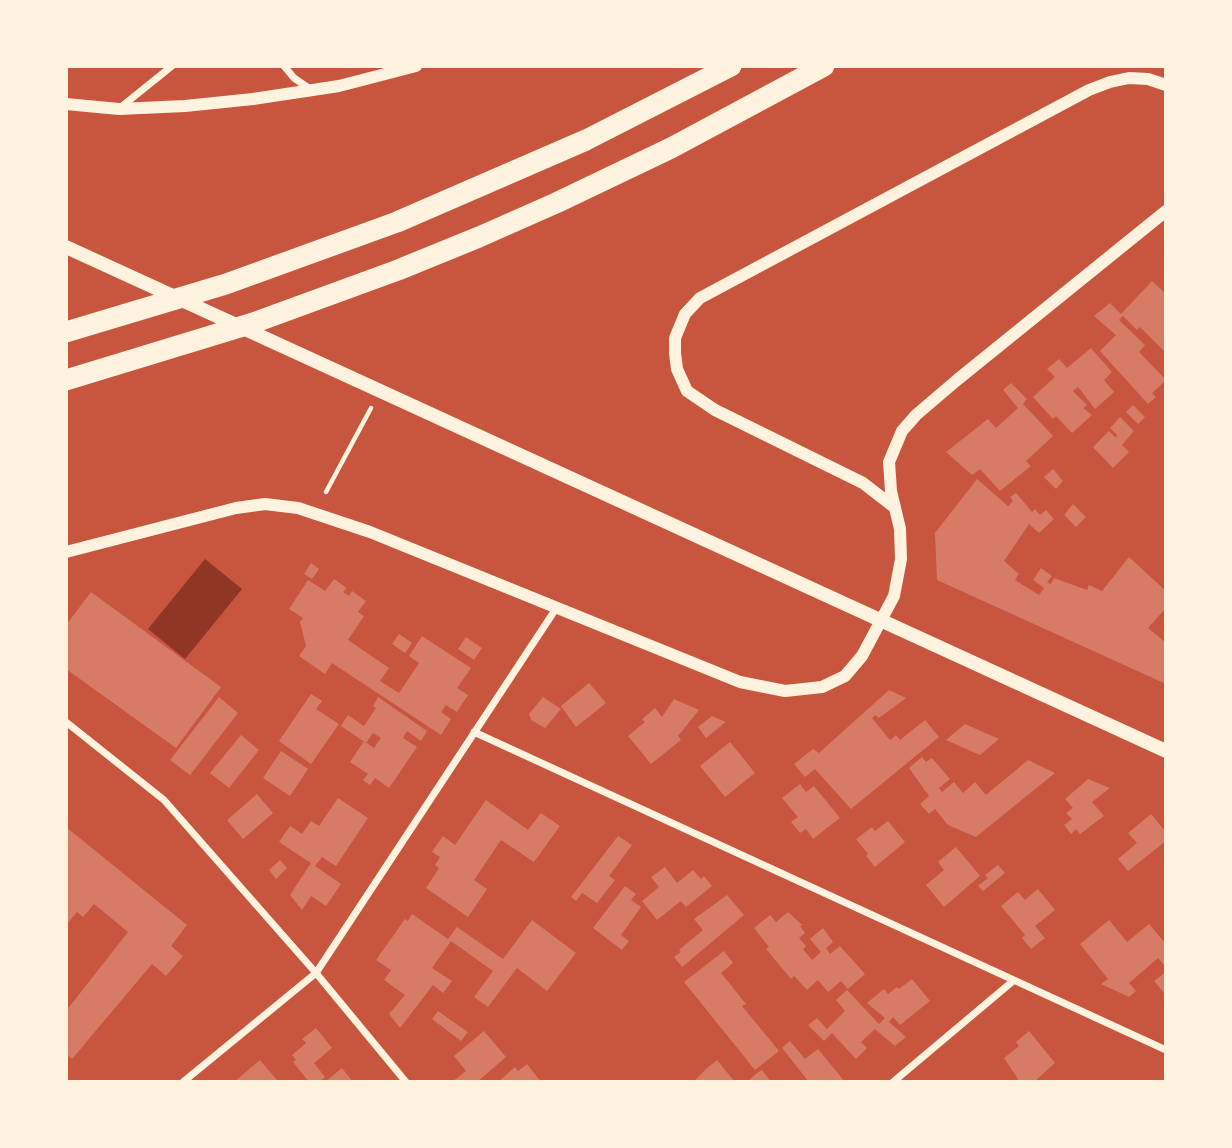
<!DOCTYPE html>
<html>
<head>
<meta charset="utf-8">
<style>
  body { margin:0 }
  #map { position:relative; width:1232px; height:1148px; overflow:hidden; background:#c8553d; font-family:Lato,sans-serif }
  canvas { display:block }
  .frame { position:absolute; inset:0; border:68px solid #fff3e0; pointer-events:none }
</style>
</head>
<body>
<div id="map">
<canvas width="1232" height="1148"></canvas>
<div class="frame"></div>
</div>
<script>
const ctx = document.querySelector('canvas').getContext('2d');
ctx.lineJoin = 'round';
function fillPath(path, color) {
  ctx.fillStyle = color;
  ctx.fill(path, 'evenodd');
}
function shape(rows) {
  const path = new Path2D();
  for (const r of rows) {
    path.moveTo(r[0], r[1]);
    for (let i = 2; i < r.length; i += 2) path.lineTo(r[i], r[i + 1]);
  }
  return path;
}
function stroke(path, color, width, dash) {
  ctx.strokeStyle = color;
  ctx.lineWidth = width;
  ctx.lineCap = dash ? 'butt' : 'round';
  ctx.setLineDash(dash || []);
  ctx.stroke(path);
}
const water = shape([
  [205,559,242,589,185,659,148,629]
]);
const building = shape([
  [1152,281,1166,294,1166,353,1140,327,1137,330,1123,316,1119,320,1145,345,1139,352,1166,380,1152,393,1156,397,1148,404,1100,351,1116,335,1094,316,1110,303,1121,314],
  [1091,348,1112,372,1104,380,1114,392,1095,409,1078,387,1073,391,1087,405,1083,408,1092,415,1072,433,1056,416,1053,419,1033,397,1055,377,1047,369,1059,359,1067,368],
  [1011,383,1027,399,1023,404,1053,436,1026,461,1031,466,1000,491,980,469,972,475,946,452,988,419,996,428,1018,408,1003,390],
  [1133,405,1145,417,1138,424,1126,412],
  [1120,417,1134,431,1122,445,1129,452,1113,468,1093,447,1109,431,1116,438,1117,435,1110,428],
  [1053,469,1063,481,1056,489,1044,477],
  [977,479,1008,506,1013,501,1010,497,1016,493,1032,512,1035,509,1040,515,1046,510,1054,519,1039,533,1029,524,1004,561,1019,574,1015,580,1039,595,1044,588,1033,580,1041,568,1052,576,1047,582,1051,584,1054,578,1087,590,1089,585,1102,591,1129,557,1166,591,1166,608,1148,628,1166,643,1166,684,937,580,935,533],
  [1073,504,1086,517,1076,527,1064,515],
  [311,563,319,569,312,579,304,574],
  [334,579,347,588,343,592,349,596,352,591,366,601,358,612,364,616,348,640,389,668,380,681,399,693,419,663,409,656,422,636,471,668,457,688,468,695,457,712,446,705,441,712,451,719,441,735,332,663,325,674,299,656,306,646,300,622,303,618,289,609,308,580,325,591],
  [91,592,221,687,176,748,66,669,66,625],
  [399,634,412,643,405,653,392,644],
  [466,637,482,648,474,660,458,649],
  [589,683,606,703,576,727,561,706],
  [889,690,906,698,879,718,875,715,872,718,890,740,896,735,900,740,925,720,939,737,851,809,815,769,805,777,794,764,813,749,819,753],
  [311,694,322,701,316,709,339,724,311,764,279,741],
  [219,697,238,713,190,775,170,760],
  [378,697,427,731,421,741,407,731,403,738,417,747,389,788,375,778,370,785,363,780,368,774,350,762,364,741,374,748,381,738,373,733,366,743,341,726,348,715,364,726,376,708,373,706],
  [543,697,561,709,545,728,531,720,529,714],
  [674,699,699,710,678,736,681,740,651,764,628,736,645,722,642,719,655,708,662,717],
  [712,716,726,722,706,738,698,727],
  [965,724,999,739,980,755,946,740],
  [241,735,259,750,229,788,210,773],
  [730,742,755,773,725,797,700,766],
  [281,751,308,769,290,796,263,778],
  [922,757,926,762,932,758,950,779,939,788,942,792,954,782,963,793,975,782,986,795,1028,760,1055,773,976,837,948,825,935,809,929,814,920,804,929,796,909,768],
  [1088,779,1110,788,1092,802,1104,816,1080,834,1076,829,1071,834,1064,825,1072,819,1066,813,1073,808,1065,799],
  [800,784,806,792,814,786,840,818,813,839,806,829,800,833,791,822,798,817,782,798],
  [257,794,273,813,243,839,227,820],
  [338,798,368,818,336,866,322,857,315,866,341,884,326,906,311,896,302,910,290,895,311,863,279,842,290,826,302,834,311,821,319,826],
  [486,800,528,830,541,813,560,826,534,862,501,840,474,880,487,889,468,917,426,888,439,868,435,865,440,857,432,852,443,836,455,845],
  [1151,814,1166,832,1166,841,1128,871,1118,859,1137,843,1128,833],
  [888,821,905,842,875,867,866,856,868,854,856,839,872,827,875,831],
  [66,827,187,925,171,946,183,956,166,976,152,964,72,1059,66,1054,66,1011,128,932,94,904,83,917,77,912,66,925],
  [618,836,632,845,609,876,615,880,597,903,582,893,576,901,571,897],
  [956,847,980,876,944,907,926,885,944,870,938,862],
  [280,860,287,868,276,879,269,870],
  [998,865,1005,873,983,891,978,886,988,878,985,875],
  [665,867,677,883,693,870,701,879,704,876,712,886,686,907,681,901,657,920,642,901,659,887,651,877],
  [625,886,636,894,631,900,641,907,621,935,629,941,622,950,593,928],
  [1038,889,1055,910,1035,926,1045,938,1031,949,1022,938,1025,935,1001,906,1018,892,1025,900],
  [727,895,744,915,682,967,674,957,681,952,679,950,703,930,694,919],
  [788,912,802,925,800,926,805,933,799,938,806,946,803,949,812,960,821,952,810,939,823,928,833,942,826,948,830,954,840,946,865,974,848,989,841,981,828,992,818,980,807,990,794,976,791,979,766,949,769,947,754,928,770,915,776,922],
  [412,914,448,939,457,927,503,959,532,920,576,953,547,991,517,968,488,1007,474,997,493,971,451,941,432,968,452,981,443,993,433,985,400,1028,389,1014,405,995,384,980,391,970,376,960,405,919,408,921],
  [1109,920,1127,942,1149,924,1166,944,1166,967,1158,958,1129,983,1136,991,1129,997,1101,984,1108,979,1080,944],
  [724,951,733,963,721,973,746,1004,742,1006,779,1051,755,1070,684,982],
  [1166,972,1166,995,1154,981],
  [912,979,930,1001,900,1025,893,1017,889,1022,906,1037,895,1046,875,1029,861,1042,867,1048,856,1059,832,1033,824,1041,808,1025,817,1018,827,1029,845,1011,836,1000,847,990,879,1024,885,1018,867,1003,884,989,888,994,897,987,899,989],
  [438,1011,468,1032,461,1041,432,1019],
  [316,1028,332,1048,314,1063,325,1077,319,1082,309,1082,293,1062,296,1060,292,1055,306,1043,302,1039],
  [484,1031,506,1057,477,1082,452,1082,466,1071,454,1056],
  [1029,1031,1055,1063,1034,1082,1015,1082,1018,1079,1004,1058,1019,1046,1016,1042],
  [790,1041,805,1059,818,1049,845,1082,809,1082,782,1048],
  [260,1060,277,1080,275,1082,234,1082],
  [717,1060,735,1082,693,1082,706,1069],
  [527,1064,541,1082,498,1082,515,1067,518,1071],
  [342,1068,353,1082,325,1082],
  [762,1070,771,1082,747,1082,757,1073]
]);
const path = shape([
  [326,492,371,408]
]);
const minor = shape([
  [284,66,294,78,310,89],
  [121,107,172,66],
  [66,722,164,800,316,973,406,1082],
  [474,732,1166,1050],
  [183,1082,316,973,557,607],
  [893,1082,1013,981]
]);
const tertiary = shape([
  [66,104,119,109,185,106,253,99,339,86,416,66],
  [894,507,863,483,715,410,687,391,677,369,675,353,675,338,685,314,700,298,1089,90,1110,82,1129,78,1148,79,1166,85],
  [66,552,236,508,265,504,298,508,370,532,740,682,785,691,822,687,845,676,862,656,894,596,901,559,900,529,891,491,889,462,902,431,916,415,957,380,1166,211]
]);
const secondary = shape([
  [66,247,1166,751]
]);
const motorway = shape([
  [66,332,226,284,397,222,586,140,731,66],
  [66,380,253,323,398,270,479,237,556,203,671,148,824,66]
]);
fillPath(water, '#8f3625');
fillPath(building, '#d67c66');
stroke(path, '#fff3e0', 4.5);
stroke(minor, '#fff3e0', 7);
stroke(tertiary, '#fff3e0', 12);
stroke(secondary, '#fff3e0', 14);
stroke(motorway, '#fff3e0', 21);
</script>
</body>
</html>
